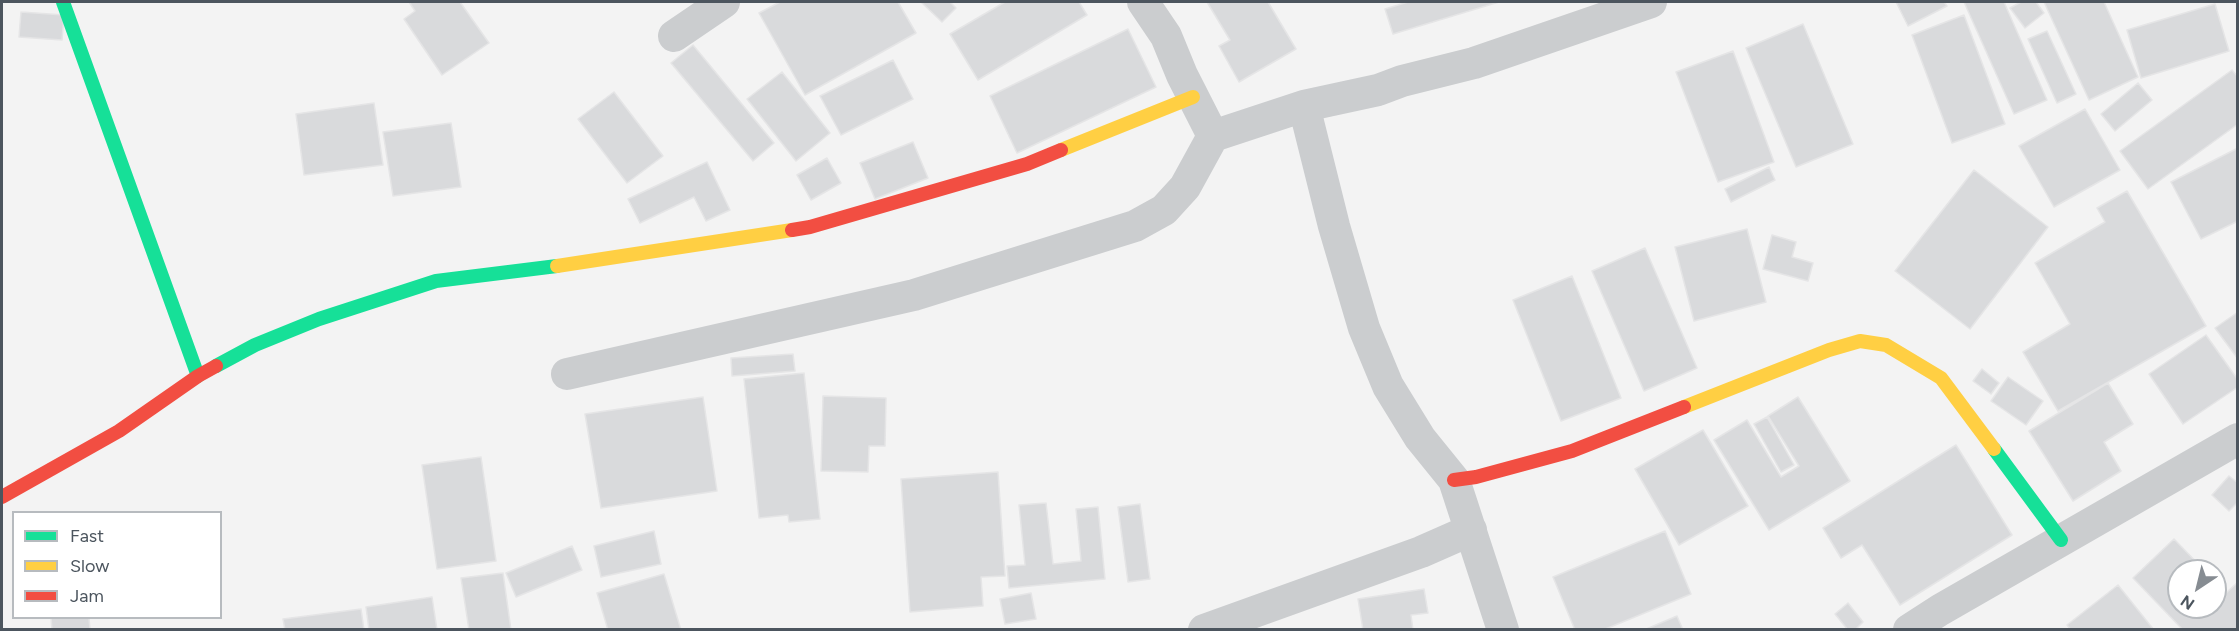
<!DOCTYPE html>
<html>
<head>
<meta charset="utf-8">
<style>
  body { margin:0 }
  #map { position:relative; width:2239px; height:631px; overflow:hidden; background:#f3f3f3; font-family:Figtree,sans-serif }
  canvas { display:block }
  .frame { position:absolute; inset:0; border:3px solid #4c555e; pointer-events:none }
  .legend { position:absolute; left:12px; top:511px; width:210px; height:108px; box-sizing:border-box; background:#fff; border:2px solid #b7bbbf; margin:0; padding:8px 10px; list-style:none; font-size:18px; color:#4c555e }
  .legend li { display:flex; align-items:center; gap:12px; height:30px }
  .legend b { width:30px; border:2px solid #b7bbbf }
  .north { position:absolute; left:2167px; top:559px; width:60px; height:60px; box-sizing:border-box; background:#fff; border:2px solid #b7bbbf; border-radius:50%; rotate:215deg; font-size:16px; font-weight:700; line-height:24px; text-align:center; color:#4c555e }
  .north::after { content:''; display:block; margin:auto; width:21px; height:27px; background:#868c92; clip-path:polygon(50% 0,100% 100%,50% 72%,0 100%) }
</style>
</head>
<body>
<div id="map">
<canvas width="2239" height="631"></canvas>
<div class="frame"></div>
<ul class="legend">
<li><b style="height:8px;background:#16e098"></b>Fast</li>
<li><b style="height:8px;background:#ffcf43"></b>Slow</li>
<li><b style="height:8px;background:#f24e42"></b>Jam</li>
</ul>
<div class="north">N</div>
</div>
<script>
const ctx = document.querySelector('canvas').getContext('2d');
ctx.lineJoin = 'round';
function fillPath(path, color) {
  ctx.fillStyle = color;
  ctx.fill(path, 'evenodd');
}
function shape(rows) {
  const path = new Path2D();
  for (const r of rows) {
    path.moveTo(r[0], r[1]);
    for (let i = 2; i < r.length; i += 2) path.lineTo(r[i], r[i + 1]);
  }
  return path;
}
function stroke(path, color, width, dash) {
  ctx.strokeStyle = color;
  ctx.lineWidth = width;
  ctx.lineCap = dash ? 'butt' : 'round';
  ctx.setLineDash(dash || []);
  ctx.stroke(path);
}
const building = shape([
  [409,2,460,2,489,43,442,75,404,19,415,11,409,2],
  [780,2,898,2,916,33,805,95,759,13,780,2],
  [921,2,950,2,956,8,942,22,921,2],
  [1005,2,1079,2,1087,15,978,80,950,34,1005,2],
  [1207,2,1268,2,1296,49,1239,82,1219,46,1230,40,1207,2],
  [1408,2,1499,2,1393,34,1385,9,1408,2],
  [1896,2,1944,2,1947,6,1908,26,1896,2],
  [1964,2,2004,2,2047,100,2014,114,1964,2],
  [2021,2,2036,2,2044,13,2025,28,2010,8,2021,2],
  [2044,2,2104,2,2138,77,2089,100,2044,2],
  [2215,4,2229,51,2141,78,2127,30,2215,4],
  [21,12,64,15,62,40,19,37,21,12],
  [1964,15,2005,124,1952,143,1912,35,1964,15],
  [1803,24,1853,144,1796,167,1746,48,1803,24],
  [1128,29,1156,87,1017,153,990,96,1128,29],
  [2047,31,2076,94,2057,103,2028,39,2047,31],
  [693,45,774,143,753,161,671,63,693,45],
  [1733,51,1774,162,1718,182,1676,72,1733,51],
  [893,60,913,99,841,135,820,96,893,60],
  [2232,70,2238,77,2238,124,2148,189,2120,151,2232,70],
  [782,72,830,133,796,161,747,99,782,72],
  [2138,83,2152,100,2115,131,2101,114,2138,83],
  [614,92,663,156,627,183,578,119,614,92],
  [374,103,383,165,304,175,296,114,374,103],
  [2085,109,2120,170,2054,207,2019,146,2085,109],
  [451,123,461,187,393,196,383,132,451,123],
  [913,142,928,178,875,199,860,163,913,142],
  [2238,148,2238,221,2201,239,2171,182,2238,148],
  [827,158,841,183,811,200,797,175,827,158],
  [707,162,730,210,706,221,694,197,640,223,628,199,707,162],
  [1769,167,1775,180,1731,202,1725,189,1769,167],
  [1974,170,2048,227,1970,329,1895,271,1974,170],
  [2127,191,2206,326,2058,411,2023,352,2070,324,2035,263,2105,222,2097,208,2127,191],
  [1747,229,1766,302,1694,321,1675,247,1747,229],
  [1772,235,1796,242,1792,257,1813,263,1808,281,1763,269,1772,235],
  [1645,248,1697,368,1644,391,1592,271,1645,248],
  [1572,276,1621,398,1561,421,1513,300,1572,276],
  [2238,312,2238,359,2215,328,2238,312],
  [2206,335,2238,380,2238,387,2183,424,2149,374,2206,335],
  [793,354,795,371,732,376,731,358,793,354],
  [1982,369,1999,383,1991,394,1973,381,1982,369],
  [804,373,820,519,789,522,788,515,759,518,744,379,804,373],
  [2008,377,2043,401,2026,425,1991,401,2008,377],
  [2108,383,2133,424,2104,442,2121,471,2073,501,2029,431,2108,383],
  [823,396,886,398,885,446,869,446,868,472,821,471,823,396],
  [703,397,717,491,601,508,585,414,703,397],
  [1798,397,1850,481,1769,530,1714,440,1747,420,1781,477,1799,466,1768,416,1798,397],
  [1767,417,1794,465,1781,472,1754,424,1767,417],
  [1703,430,1748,506,1679,545,1635,469,1703,430],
  [1956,445,2012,535,1900,605,1862,545,1841,558,1823,528,1956,445],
  [481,457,496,561,437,569,422,465,481,457],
  [998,472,1005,576,981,577,983,606,910,612,901,479,998,472],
  [2229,476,2238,483,2238,502,2229,511,2212,495,2229,476],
  [1046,503,1053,564,1081,561,1076,509,1098,507,1105,579,1009,588,1007,566,1025,565,1019,505,1046,503],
  [1140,504,1150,579,1128,582,1118,507,1140,504],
  [654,531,661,564,601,577,594,546,654,531],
  [1665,531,1691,594,1603,630,1575,630,1553,577,1665,531],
  [2174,539,2205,571,2179,571,2179,607,2215,607,2215,582,2226,593,2238,582,2238,630,2183,630,2133,578,2174,539],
  [572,546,582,570,516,597,506,573,572,546],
  [503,573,511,630,469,630,461,578,503,573],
  [664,574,681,630,608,630,597,593,664,574],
  [2118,585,2154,630,2071,630,2067,625,2118,585],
  [1424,589,1428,613,1411,615,1413,630,1363,630,1358,599,1424,589],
  [1031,593,1036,619,1005,624,1000,599,1031,593],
  [432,597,437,630,369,630,366,607,432,597],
  [1848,603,1863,622,1855,630,1848,630,1835,614,1848,603],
  [361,609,364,630,285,630,283,619,361,609],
  [1677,616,1683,630,1644,630,1677,616],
  [51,618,89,618,90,630,52,630,51,618]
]);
const street = shape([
  [1143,2,1166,36,1182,75,1213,136],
  [674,36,724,2],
  [1304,106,1334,226,1364,328,1388,386,1420,438,1454,480,1503,630],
  [567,374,914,295,1135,226,1164,210,1185,187,1213,136,1304,106,1378,90,1402,81,1474,63,1651,2],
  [1204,630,1421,552,1471,530],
  [1909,630,1940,610,2238,439]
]);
const fast = shape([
  [63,2,198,376],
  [216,366,255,345,319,319,436,281,557,266],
  [1994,449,2061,540]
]);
const slow = shape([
  [1061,150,1193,97],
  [557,266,792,230],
  [1684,407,1829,350,1860,341,1886,345,1941,378,1994,449]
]);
const jam = shape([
  [792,230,810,227,1027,164,1061,150],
  [1454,480,1476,477,1572,451,1684,407],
  [2,497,119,431,198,376,216,366]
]);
fillPath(building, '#d9dadc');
stroke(building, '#e5e5e6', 1.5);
stroke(street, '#cbcdcf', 32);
stroke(fast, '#16e098', 14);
stroke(slow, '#ffcf43', 14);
stroke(jam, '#f24e42', 14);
</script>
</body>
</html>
